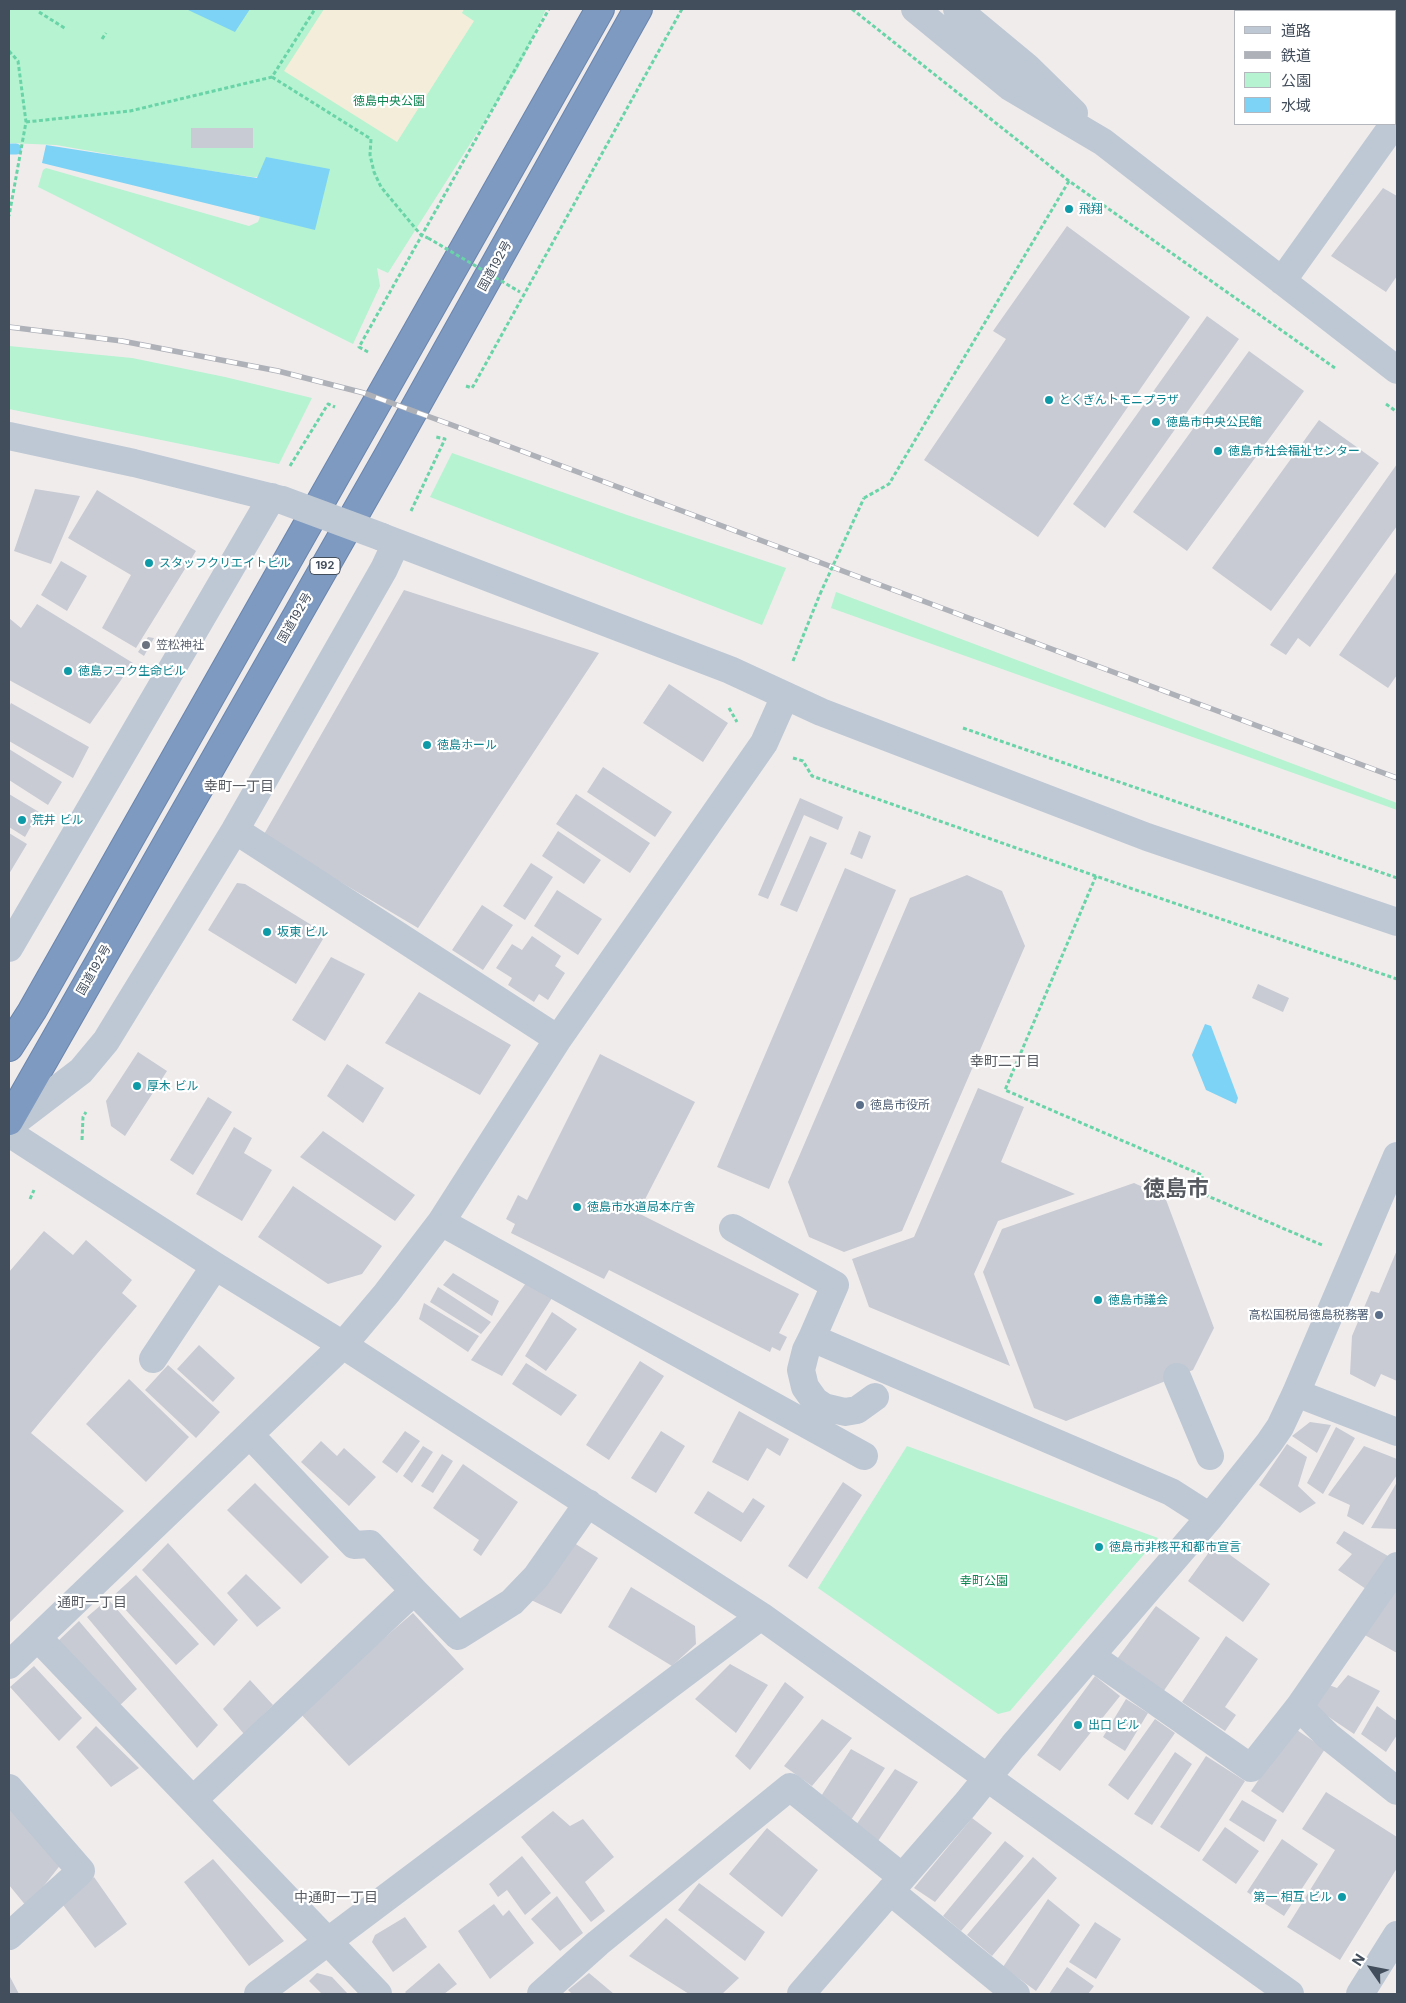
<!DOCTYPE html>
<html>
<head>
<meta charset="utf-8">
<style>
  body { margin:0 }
  #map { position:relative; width:1406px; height:2003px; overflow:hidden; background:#f0ecec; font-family:Inter,"Noto Sans JP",sans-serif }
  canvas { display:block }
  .frame { position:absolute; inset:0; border:10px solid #434e5c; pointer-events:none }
  .legend { position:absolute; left:1234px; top:10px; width:162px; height:115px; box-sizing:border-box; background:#fff; border:1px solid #b4b8be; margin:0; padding:6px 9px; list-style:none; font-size:15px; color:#434e5c }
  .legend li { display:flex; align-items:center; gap:10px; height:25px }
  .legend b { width:25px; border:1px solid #b4b8be }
  .north { position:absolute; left:1346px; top:1943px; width:50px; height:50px; -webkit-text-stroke:4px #fff; paint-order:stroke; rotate:303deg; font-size:14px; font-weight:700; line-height:20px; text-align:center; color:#434e5c }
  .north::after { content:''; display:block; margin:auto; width:18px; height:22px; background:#434e5c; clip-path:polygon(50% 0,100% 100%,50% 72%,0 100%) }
</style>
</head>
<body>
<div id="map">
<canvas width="1406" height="2003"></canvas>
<div class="frame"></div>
<ul class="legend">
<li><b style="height:6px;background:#bec8d4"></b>道路</li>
<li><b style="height:6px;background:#aeb1b8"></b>鉄道</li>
<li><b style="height:14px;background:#b5f3d1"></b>公園</li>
<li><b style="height:14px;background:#7dd3f5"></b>水域</li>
</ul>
<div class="north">N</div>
</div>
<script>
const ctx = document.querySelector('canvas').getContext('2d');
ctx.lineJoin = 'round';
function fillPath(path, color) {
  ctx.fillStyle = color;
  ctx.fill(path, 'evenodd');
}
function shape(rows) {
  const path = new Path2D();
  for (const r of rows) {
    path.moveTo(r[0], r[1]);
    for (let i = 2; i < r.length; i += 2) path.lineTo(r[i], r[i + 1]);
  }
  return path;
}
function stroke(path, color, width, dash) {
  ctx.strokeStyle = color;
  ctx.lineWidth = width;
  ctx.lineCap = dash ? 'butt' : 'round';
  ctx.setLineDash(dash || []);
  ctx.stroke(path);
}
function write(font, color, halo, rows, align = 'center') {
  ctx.font = font + ' Inter,"Noto Sans JP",sans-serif';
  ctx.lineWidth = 4.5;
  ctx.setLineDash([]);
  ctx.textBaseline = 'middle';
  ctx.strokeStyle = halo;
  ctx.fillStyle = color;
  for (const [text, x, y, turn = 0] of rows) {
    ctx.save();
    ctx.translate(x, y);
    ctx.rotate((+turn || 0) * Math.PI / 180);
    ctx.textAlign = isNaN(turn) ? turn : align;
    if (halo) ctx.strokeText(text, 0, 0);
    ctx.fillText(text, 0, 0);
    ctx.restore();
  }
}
const green = shape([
  [9,9,546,9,519,67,388,273,377,268,380,286,353,344,38,187,43,170,46,168,249,226,258,222,275,176,253,177,170,165,56,145,9,143],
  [9,346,132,358,225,377,312,398,279,464,9,409],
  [452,453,627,515,786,568,762,625,430,497],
  [836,592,1397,803,1397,810,831,608],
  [907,1446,1158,1538,1010,1711,998,1714,818,1588]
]);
const sand = shape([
  [324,9,464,9,462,13,474,21,397,142,284,71]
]);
const water = shape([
  [186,9,250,9,235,32],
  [46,145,257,178,266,157,330,169,315,230,42,163],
  [1205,1024,1211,1026,1238,1098,1236,1104,1206,1090,1192,1055]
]);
const stream = shape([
  [9,149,16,149]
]);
const building = shape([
  [1232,9,1295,9,1293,11,1235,11],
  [191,128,253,128,253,148,191,148],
  [1383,188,1397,196,1397,276,1386,292,1331,256],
  [1067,226,1190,317,1038,537,924,460,1006,339,993,331],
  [1207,316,1239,339,1105,528,1073,504],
  [1249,351,1304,391,1187,551,1133,512],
  [1319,420,1379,463,1271,611,1212,568],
  [1397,464,1397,526,1310,647,1298,638,1286,655,1270,645],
  [35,489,80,496,51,564,14,551],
  [97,490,196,551,136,648,102,628,131,575,68,538],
  [61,561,87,576,67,611,41,595],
  [1397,571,1397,675,1388,688,1339,655],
  [404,590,599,653,418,928,263,836],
  [37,604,133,663,90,724,9,680,9,618,21,628],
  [148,637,154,638,144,656,138,652],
  [669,684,728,723,703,762,643,723],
  [11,703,89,747,73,778,9,741,9,707],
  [9,749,62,782,48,805,9,780],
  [603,767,672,812,655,837,587,792],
  [9,794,39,812,25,837,9,827],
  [576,794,650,843,630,873,556,824],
  [800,798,843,817,838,830,804,815,768,899,758,895],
  [558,831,601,860,584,884,542,856],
  [859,831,871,836,862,859,850,854],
  [9,833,27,844,9,874],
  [810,836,827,843,797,912,780,905],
  [531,863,553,877,525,920,503,906],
  [845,868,896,890,769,1189,717,1167],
  [967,875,1002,891,1025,946,902,1231,844,1252,809,1237,788,1182,910,898],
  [237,883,245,884,326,934,296,984,208,930],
  [557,890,602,919,578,955,534,926],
  [482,905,513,925,483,970,452,950],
  [532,936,561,956,555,966,565,973,548,1000,539,994,534,1002,508,985,512,978,496,968,512,944,522,950],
  [331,957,365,974,325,1041,292,1020],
  [1258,984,1289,998,1283,1012,1252,998],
  [419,992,511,1045,480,1095,385,1043],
  [138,1052,167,1071,125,1136,111,1126,106,1101],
  [600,1054,695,1102,638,1213,799,1294,779,1333,787,1337,780,1351,772,1347,770,1352,609,1270,604,1279,511,1233,515,1224,506,1219,518,1195,527,1200],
  [347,1064,384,1088,363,1123,327,1096],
  [978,1088,1024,1107,1001,1162,1075,1194,998,1221,974,1274,1010,1366,869,1307,852,1259,914,1237],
  [208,1097,232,1112,193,1175,170,1160],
  [234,1127,252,1138,244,1153,272,1170,242,1221,196,1194],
  [323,1131,415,1195,395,1221,300,1157],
  [1134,1183,1165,1197,1214,1328,1193,1370,1066,1421,1034,1408,983,1272,1002,1229],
  [293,1186,382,1246,362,1274,328,1284,258,1237],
  [44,1231,73,1255,86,1240,132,1280,122,1293,137,1306,31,1433,124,1511,9,1623,9,1272],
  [1397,1250,1397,1381,1381,1374,1375,1387,1350,1374,1352,1336,1371,1291,1379,1293],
  [453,1273,499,1301,492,1316,443,1285],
  [526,1283,552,1298,502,1376,471,1360],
  [438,1287,491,1322,481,1334,430,1302],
  [424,1303,479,1336,468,1352,419,1319],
  [552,1312,577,1329,546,1371,525,1356],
  [199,1345,235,1378,213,1402,177,1369],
  [640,1361,664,1376,609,1460,586,1445],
  [526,1363,577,1395,561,1416,512,1384],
  [168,1365,220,1412,196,1438,145,1390],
  [129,1379,189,1437,146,1482,86,1424],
  [739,1411,789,1439,780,1456,767,1448,748,1481,712,1462],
  [1310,1422,1331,1425,1317,1453,1292,1436],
  [1336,1427,1355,1438,1323,1494,1307,1483],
  [405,1431,420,1441,397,1473,382,1462],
  [661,1431,685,1446,656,1493,631,1478],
  [321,1441,337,1456,344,1448,376,1477,349,1506,301,1462],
  [1287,1444,1307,1457,1298,1486,1316,1503,1300,1513,1259,1485],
  [423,1446,433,1452,412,1483,403,1476],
  [1364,1446,1397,1459,1397,1475,1363,1525,1347,1516,1350,1505,1328,1495],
  [442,1454,453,1461,433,1493,421,1486],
  [463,1464,518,1502,481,1556,473,1550,479,1540,433,1508],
  [843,1482,862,1495,807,1579,788,1566],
  [1397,1482,1397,1529,1371,1528],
  [255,1483,329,1557,301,1584,227,1510],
  [708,1491,743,1513,753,1498,765,1506,741,1542,694,1513],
  [1344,1531,1388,1556,1366,1589,1338,1570,1352,1554,1336,1543],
  [168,1543,238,1620,214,1646,142,1570],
  [574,1543,598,1558,561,1614,531,1600],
  [1215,1544,1270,1584,1243,1622,1188,1581],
  [246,1574,281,1608,257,1627,227,1593],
  [136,1575,199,1644,176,1665,113,1596],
  [631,1587,695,1626,696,1644,672,1666,608,1627],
  [1397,1587,1397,1653,1363,1634],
  [108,1599,218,1725,197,1748,87,1617],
  [1156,1606,1200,1638,1163,1692,1117,1659],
  [413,1613,464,1669,349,1766,299,1712],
  [79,1621,137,1689,118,1707,58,1641],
  [1226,1636,1258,1659,1225,1707,1236,1715,1225,1731,1182,1702],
  [730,1664,768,1685,736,1733,695,1699],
  [34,1666,82,1718,59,1741,10,1687],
  [1348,1675,1380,1691,1354,1734,1314,1707,1329,1685,1337,1688],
  [1095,1676,1120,1696,1060,1771,1037,1755],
  [250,1680,273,1705,244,1734,223,1709],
  [785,1682,804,1697,750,1770,735,1756],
  [1126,1699,1148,1713,1125,1751,1103,1737],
  [1377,1706,1397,1721,1397,1735,1386,1752,1361,1734],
  [822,1719,852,1738,812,1786,784,1766],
  [1155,1719,1175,1733,1128,1800,1108,1785],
  [96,1726,139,1768,111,1787,76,1747],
  [1294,1728,1325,1749,1283,1813,1251,1791],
  [851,1749,885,1768,849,1823,818,1801],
  [1175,1752,1192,1764,1152,1825,1134,1814],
  [1206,1756,1245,1781,1199,1852,1160,1827],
  [895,1769,918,1782,878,1841,856,1825],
  [1326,1792,1397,1837,1397,1868,1340,1960,1287,1927,1335,1850,1302,1829],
  [1242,1800,1277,1820,1264,1842,1229,1820],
  [9,1806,62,1863,27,1907,9,1885],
  [553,1811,570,1826,583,1819,614,1857,585,1882,605,1911,591,1922,521,1837],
  [972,1818,992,1833,935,1902,914,1888],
  [1225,1827,1259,1851,1236,1884,1202,1860],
  [767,1828,818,1870,782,1917,729,1874],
  [1282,1839,1318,1864,1284,1916,1247,1892],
  [1005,1841,1024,1856,961,1931,943,1916],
  [522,1856,551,1893,525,1915,507,1890,498,1897,489,1884],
  [1033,1857,1057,1878,992,1956,967,1935],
  [213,1859,284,1941,249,1966,184,1882],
  [94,1877,127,1924,95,1948,63,1905],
  [699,1883,765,1932,745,1961,678,1910],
  [557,1896,583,1933,560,1951,531,1919],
  [1048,1899,1080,1925,1036,1991,1003,1967],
  [494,1904,503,1916,509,1910,534,1943,490,1979,458,1931],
  [405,1917,427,1947,393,1972,372,1942,375,1935],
  [666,1918,739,1978,722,1994,689,1994,629,1956],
  [1095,1922,1121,1939,1096,1979,1069,1962],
  [439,1963,457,1984,444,1994,407,1994,405,1992],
  [1067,1967,1094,1986,1088,1994,1049,1994],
  [317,1973,332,1977,348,1994,322,1994,309,1981],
  [589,1973,614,1994,572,1994,568,1990],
  [9,1975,19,1994,9,1994]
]);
const path = shape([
  [852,9,1069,181,1335,368],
  [39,12,66,29],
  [102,39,106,33],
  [9,51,18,61,26,122,9,216],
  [272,77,371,139,370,155,374,172,381,187,421,235,428,238],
  [26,122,130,111,272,77,315,9],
  [368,352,359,347,549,9],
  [466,386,472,388,475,383,682,9],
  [1386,404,1397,412],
  [290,466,328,404,335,407],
  [864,498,889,484,1069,181],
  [411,511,445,439,436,437],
  [793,661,820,594],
  [729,708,737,722],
  [963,728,1397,878],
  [793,758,803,761,812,776,1127,887,1397,979],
  [1096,876,1005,1090,1202,1175,1203,1194,1322,1245],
  [82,1140,83,1117,86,1112],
  [30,1199,34,1190]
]);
const minor = shape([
  [915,9,1010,87,1103,142,1397,370],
  [957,9,1027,67,1074,113],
  [1282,281,1394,124],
  [9,436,134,463,282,500],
  [382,537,730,670,821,712,1147,837,1397,922],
  [235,830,558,1039],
  [9,948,272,497],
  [9,1126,81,1071,106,1041,235,830,384,569,396,543],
  [9,1133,215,1266,343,1345,761,1616,1290,1994],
  [441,1222,864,1456],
  [733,1228,835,1285,812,1338,1171,1492,1210,1517],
  [812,1338,806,1350,801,1370,805,1387,815,1401,824,1407,845,1412,857,1410,875,1397],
  [153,1359,215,1266],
  [1177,1377,1210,1456],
  [1296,1393,1397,1432],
  [250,1435,354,1545,370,1544,414,1591],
  [1397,1566,1299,1707,1328,1736,1397,1791],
  [38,1638,378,1994],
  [1091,1656,1251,1768,1299,1707],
  [9,1665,343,1345,386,1294,441,1222,558,1039,764,743,785,696],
  [9,1788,81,1871,9,1936],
  [193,1800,414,1591,458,1636,512,1602,536,1577,588,1503],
  [890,1891,1016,1994],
  [258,1994,761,1616],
  [541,1994,598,1943,790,1787,902,1877],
  [801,1994,965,1805,1013,1746,1210,1517,1269,1443,1280,1427,1296,1393,1397,1156],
  [1360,1994,1397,1935]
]);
const highway = shape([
  [9,1047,32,1011,600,9],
  [9,1121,388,456,638,9]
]);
const rail = shape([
  [9,327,122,341,278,371,364,393,452,425,1397,778]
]);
const pathBridge = shape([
  [428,238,520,292],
  [820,594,864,498]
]);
const minorBridge = shape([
  [282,500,382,537]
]);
const markers = [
  [1069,209,5,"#0f9aa8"],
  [1049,400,5,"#0f9aa8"],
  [1156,422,5,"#0f9aa8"],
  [1218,451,5,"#0f9aa8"],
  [149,563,5,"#0f9aa8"],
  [146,645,5,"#6b7280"],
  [68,671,5,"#0f9aa8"],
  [427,745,5,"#0f9aa8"],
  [22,820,5,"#0f9aa8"],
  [267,932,5,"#0f9aa8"],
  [137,1086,5,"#0f9aa8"],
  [860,1105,5,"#5c6f8a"],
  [577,1207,5,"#0f9aa8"],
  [1098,1300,5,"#0f9aa8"],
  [1379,1315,5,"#5c6f8a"],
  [1099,1547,5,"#0f9aa8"],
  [1078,1725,5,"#0f9aa8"],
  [1342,1897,5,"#0f9aa8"]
];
const shields = [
  [325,566,30]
];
const shieldNames = [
  ["192",325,566]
];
const parkNames = [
  ["徳島中央公園",389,101],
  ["幸町公園",984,1581]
];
const cultureNames = [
  ["飛翔",1079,209],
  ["とくぎんトモニプラザ",1059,400],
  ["徳島市中央公民館",1166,422],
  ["徳島市社会福祉センター",1228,451],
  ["スタッフクリエイトビル",159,563],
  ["徳島フコク生命ビル",78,671],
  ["徳島ホール",437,745],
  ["荒井 ビル",32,820],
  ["坂東 ビル",277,932],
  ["厚木 ビル",147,1086],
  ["徳島市水道局本庁舎",587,1207],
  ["徳島市議会",1108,1300],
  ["徳島市非核平和都市宣言",1109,1547],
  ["出口 ビル",1088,1725],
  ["第一 相互 ビル",1332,1897,"right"]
];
const streetNames = [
  ["国道192号",495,266,-61],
  ["国道192号",295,618,-60],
  ["国道192号",94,970,-60]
];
const worshipNames = [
  ["笠松神社",156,645]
];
const serviceNames = [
  ["徳島市役所",870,1105],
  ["高松国税局徳島税務署",1369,1315,"right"]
];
const neighbourhoodNames = [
  ["幸町一丁目",239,787],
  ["幸町二丁目",1005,1062],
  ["通町一丁目",92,1603],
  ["中通町一丁目",336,1898]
];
const townNames = [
  ["徳島市",1176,1189]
];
fillPath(green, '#b5f3d1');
fillPath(sand, '#f3edda');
fillPath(water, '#7dd3f5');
stroke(stream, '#7dd3f5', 11);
fillPath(building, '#c8cbd3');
stroke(highway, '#6a85ad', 30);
stroke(path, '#69d4a7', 3, [4, 2.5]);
stroke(minor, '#bec8d4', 28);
stroke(highway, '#7e9ac1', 28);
stroke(rail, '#aeb1b8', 5.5);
stroke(rail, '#fff', 4, [11]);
stroke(pathBridge, '#69d4a7', 3, [4, 2.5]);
stroke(minorBridge, '#bec8d4', 28);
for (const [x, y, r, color] of markers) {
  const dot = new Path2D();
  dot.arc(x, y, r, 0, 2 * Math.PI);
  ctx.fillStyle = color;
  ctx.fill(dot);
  stroke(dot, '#fff', 2);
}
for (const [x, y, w] of shields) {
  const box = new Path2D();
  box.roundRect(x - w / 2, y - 8.5, w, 17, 4);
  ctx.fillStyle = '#fff';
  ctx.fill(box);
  stroke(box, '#434e5c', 1);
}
write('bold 11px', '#434e5c', null, shieldNames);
write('12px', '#0d8451', '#fff', parkNames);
write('12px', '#0d838f', '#fff', cultureNames, 'left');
write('12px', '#434e5c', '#fff', streetNames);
write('12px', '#5b616d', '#fff', worshipNames, 'left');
write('12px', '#4e5e75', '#fff', serviceNames, 'left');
write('14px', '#585c62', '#fff', neighbourhoodNames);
write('bold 22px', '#585c62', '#fff', townNames);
</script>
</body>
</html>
